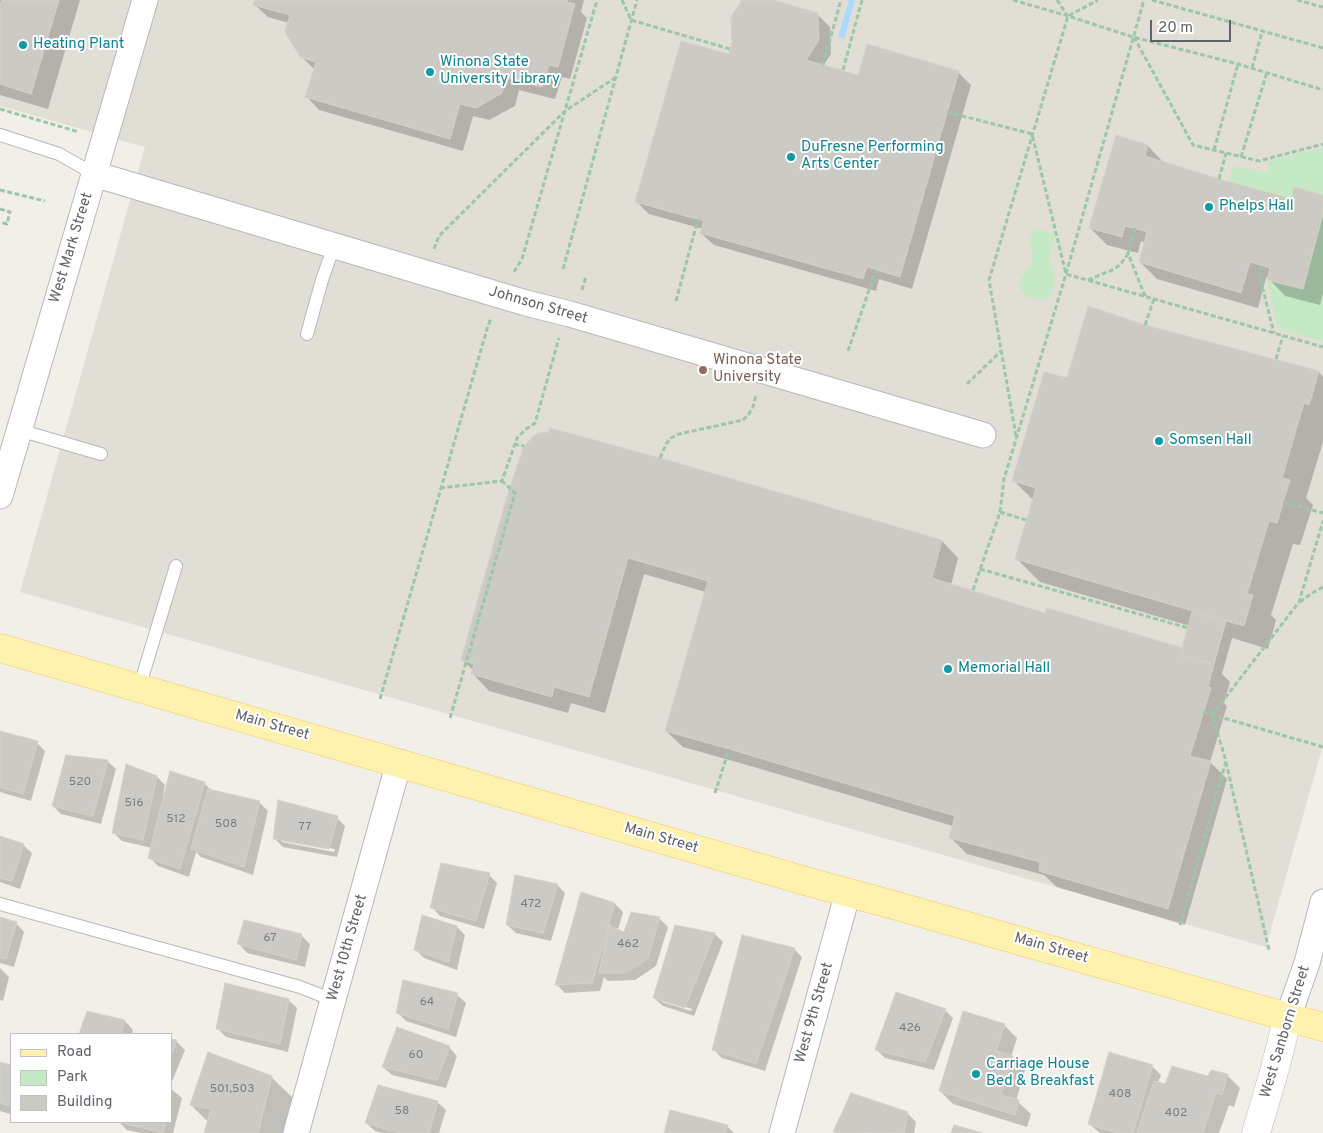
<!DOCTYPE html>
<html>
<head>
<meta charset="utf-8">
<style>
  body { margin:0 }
  #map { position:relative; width:1323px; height:1133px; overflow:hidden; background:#f1efe8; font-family:Overpass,sans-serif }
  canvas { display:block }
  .legend { position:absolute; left:10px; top:1033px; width:162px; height:90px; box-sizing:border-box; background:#fff; border:1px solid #bfc1c3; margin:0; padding:6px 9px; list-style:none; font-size:15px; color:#5f6368 }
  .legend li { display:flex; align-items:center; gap:10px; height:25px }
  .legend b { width:25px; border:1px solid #bfc1c3 }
  .scale { position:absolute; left:1150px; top:20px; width:81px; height:22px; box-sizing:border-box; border:2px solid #5f6368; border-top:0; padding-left:6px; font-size:15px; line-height:18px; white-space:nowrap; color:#5f6368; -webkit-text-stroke:4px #fff; paint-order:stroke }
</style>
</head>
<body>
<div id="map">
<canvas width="1323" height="1133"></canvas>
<ul class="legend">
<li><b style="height:6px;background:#fff2af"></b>Road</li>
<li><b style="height:14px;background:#c5e8c5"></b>Park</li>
<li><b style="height:14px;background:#cccac5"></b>Building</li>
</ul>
<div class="scale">20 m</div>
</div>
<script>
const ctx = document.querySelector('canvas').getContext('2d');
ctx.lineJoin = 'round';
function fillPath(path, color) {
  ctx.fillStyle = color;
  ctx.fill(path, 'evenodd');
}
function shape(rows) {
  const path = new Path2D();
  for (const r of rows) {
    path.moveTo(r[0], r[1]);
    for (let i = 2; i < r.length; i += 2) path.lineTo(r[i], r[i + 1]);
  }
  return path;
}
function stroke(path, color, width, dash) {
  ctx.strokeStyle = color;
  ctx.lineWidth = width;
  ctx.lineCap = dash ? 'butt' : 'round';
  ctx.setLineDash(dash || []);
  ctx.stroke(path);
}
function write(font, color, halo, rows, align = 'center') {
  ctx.font = font + ' Overpass,sans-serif';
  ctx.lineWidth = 4;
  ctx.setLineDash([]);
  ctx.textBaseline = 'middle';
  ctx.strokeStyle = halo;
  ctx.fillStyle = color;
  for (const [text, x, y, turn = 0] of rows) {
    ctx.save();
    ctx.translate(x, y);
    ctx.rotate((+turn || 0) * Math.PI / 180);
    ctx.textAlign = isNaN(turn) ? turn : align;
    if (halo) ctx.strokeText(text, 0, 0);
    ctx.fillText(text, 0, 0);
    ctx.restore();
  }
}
const education = shape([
  [0,0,1323,0,1323,745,1266,947,20,592,145,147,0,106]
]);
const green = shape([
  [1323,148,1323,195,1294,187,1292,199,1229,181,1233,166,1267,173,1269,161],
  [1323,214,1323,342,1278,328,1267,280,1303,289],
  [1044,230,1054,233,1055,239,1050,252,1049,260,1055,277,1053,293,1048,298,1042,299,1028,298,1023,292,1020,286,1021,278,1033,260,1029,240,1033,231]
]);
const water = shape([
  [849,0,855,0,844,39,838,37]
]);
const shadow = shape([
  [0,0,80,0,48,109,0,95],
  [256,0,584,0,581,12,587,18,570,79,562,77,555,99,519,90,515,106,489,120,473,116,463,151,319,110,307,97,315,70,301,56,289,23,268,17,255,5],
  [743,0,768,0,817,14,830,27,831,54,823,66,859,76,958,72,971,85,912,289,879,279,876,291,714,245,701,233,703,229,649,214,636,201,730,56],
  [1148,146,1164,163,1292,201,1323,197,1323,293,1320,305,1285,296,1269,279,1266,278,1258,308,1157,279,1140,262,1146,243,1141,241,1138,253,1107,245,1090,228],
  [1145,326,1319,372,1323,377,1323,442,1306,498,1313,505,1300,545,1293,544,1271,615,1276,620,1268,649,1232,638,1222,674,1230,682,1224,703,1227,706,1210,762,1227,779,1185,925,1057,887,1044,875,967,854,950,837,953,826,747,765,683,747,666,731,706,592,644,574,605,713,571,703,568,713,489,691,473,674,474,671,462,660,510,493,942,541,958,558,951,585,1046,614,1183,649,1190,626,1040,582,1016,558,1033,500,1014,481,1068,380],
  [0,732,37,743,45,751,31,801,0,792],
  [107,761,116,769,101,824,61,814,53,806],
  [157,777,165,785,163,793,166,793,204,783,212,791,259,802,268,811,253,875,201,857,196,852,189,877,158,866,149,857,152,848,122,841,113,832],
  [337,818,345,826,337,857,283,847,275,839],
  [282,839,335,849,334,852,282,842],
  [0,837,23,845,32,853,20,889,0,882],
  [489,875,497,883,484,929,440,916,432,907],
  [557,885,565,893,551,941,516,933,507,925],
  [615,904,623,912,618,930,625,933,659,918,668,927,656,966,635,980,608,981,604,977,600,991,565,993,557,985],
  [0,919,16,923,24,932,14,967,0,963],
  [245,922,302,936,310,944,305,967,247,953,239,944],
  [457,927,465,935,457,970,424,958,416,950],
  [715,934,723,942,694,1016,663,1006,654,998],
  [662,1000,692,1009,691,1011,662,1002],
  [794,949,802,957,765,1071,722,1058,713,1049],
  [0,968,9,977,3,1001,0,1000],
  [457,995,466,1003,456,1037,406,1021,398,1013],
  [288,1000,297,1008,288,1052,226,1037,218,1029],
  [945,1010,953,1018,934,1070,885,1058,876,1049],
  [88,1012,125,1021,133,1030,132,1034,80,1034],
  [1004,1025,1017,1038,1011,1057,1025,1070,1016,1101,1018,1102,1031,1114,1027,1127,953,1104,940,1091],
  [171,1040,177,1042,185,1050,171,1084],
  [449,1047,457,1056,446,1088,392,1075,383,1067],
  [0,1063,11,1066,11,1114,0,1111],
  [1152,1066,1161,1075,1158,1083,1166,1086,1227,1075,1240,1088,1234,1107,1229,1105,1219,1133,1100,1133,1089,1124],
  [271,1077,295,1100,287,1133,205,1133,208,1122,191,1105],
  [171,1089,182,1098,173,1133,141,1133,127,1130,119,1122,171,1122],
  [851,1095,908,1114,916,1122,914,1133,836,1133,835,1132],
  [437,1102,446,1110,439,1133,382,1133,375,1131,366,1123],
  [727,1126,734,1133,666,1133]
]);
const building = shape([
  [2,0,59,0,31,94,0,84,0,5,2,0],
  [255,0,568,0,567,2,575,4,558,67,549,65,542,87,507,78,502,93,476,108,460,104,450,139,305,97,316,62,300,57,285,31,290,15,253,5,255,0],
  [742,0,773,0,818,13,819,40,806,60,858,75,867,44,959,71,900,277,867,267,863,279,700,233,704,221,635,202,681,41,729,54,732,43,731,17,742,0],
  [1116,135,1148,145,1145,156,1219,179,1292,199,1294,187,1323,195,1323,214,1303,289,1267,280,1270,268,1250,262,1241,293,1139,262,1147,232,1125,226,1122,237,1089,228,1116,135],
  [1088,306,1145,325,1319,371,1309,405,1304,403,1282,478,1290,480,1277,523,1269,521,1247,594,1253,595,1244,626,1015,559,1036,488,1012,481,1044,372,1067,378,1088,306],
  [550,428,660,458,942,540,932,578,1045,613,1047,608,1183,648,1180,655,1214,664,1208,687,1211,688,1190,756,1211,761,1168,909,1039,871,1040,862,949,838,955,816,729,749,665,731,708,581,628,558,589,697,554,687,552,697,471,674,474,664,461,660,508,493,524,446,534,436,539,433,549,432,550,428],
  [1192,612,1226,621,1214,664,1180,655,1192,612],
  [0,731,38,741,23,794,0,787,0,731],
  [66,755,108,760,93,816,52,806,66,755],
  [126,764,157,776,143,840,112,833,126,764],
  [170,771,205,782,180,869,148,858,170,771],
  [208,789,260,801,244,867,191,849,208,789],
  [278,800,338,816,329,849,273,839,278,800],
  [0,836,24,844,12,881,0,878,0,836],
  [441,863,490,873,476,921,430,908,441,863],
  [515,875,558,884,543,933,506,925,515,875],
  [581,892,615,903,592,983,555,985,581,892],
  [631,912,660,917,648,958,626,973,599,973,609,925,624,932,631,912],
  [422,915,457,926,448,962,414,950,422,915],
  [0,917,17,922,6,959,0,958,0,917],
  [244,920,302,934,296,960,237,944,244,920],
  [675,925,715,933,685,1008,653,998,675,925],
  [742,935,795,948,756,1064,712,1050,742,935],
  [403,980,458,993,448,1029,396,1013,403,980],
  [225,983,289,999,280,1044,216,1029,225,983],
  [896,992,946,1009,925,1062,875,1050,896,992],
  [87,1011,125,1020,121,1034,79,1034,87,1011],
  [963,1011,1005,1024,996,1051,1013,1056,1001,1095,1019,1100,1015,1115,939,1091,963,1011],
  [397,1027,450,1046,437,1080,382,1067,397,1027],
  [171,1039,177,1040,171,1055,171,1039],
  [208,1052,272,1076,258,1133,204,1133,211,1109,190,1105,208,1052],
  [1109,1052,1153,1065,1133,1133,1117,1133,1088,1124,1109,1052],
  [0,1062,11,1065,11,1106,0,1103,0,1062],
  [1172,1066,1208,1076,1211,1070,1228,1074,1222,1095,1216,1093,1203,1133,1137,1133,1154,1081,1165,1084,1172,1066],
  [378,1085,438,1101,429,1133,400,1133,365,1123,378,1085],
  [851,1093,908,1112,904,1133,833,1132,851,1093],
  [670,1110,728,1125,725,1133,664,1133,670,1110],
  [118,1122,165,1122,163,1133,118,1122],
  [954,1125,983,1133,951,1133,954,1125]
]);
const path = shape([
  [622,0,631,20,730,49],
  [1013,0,1068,16,1133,37,1238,64,1323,90],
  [1057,0,1067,15],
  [1152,0,1323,48],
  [1297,0,1323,7],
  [1134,37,1193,145,1259,161,1323,144],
  [823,65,841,0],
  [1252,68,1262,32],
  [843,70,862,0],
  [0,109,79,132],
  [947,112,1032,134,1066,274,1323,347],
  [1214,150,1238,64],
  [1241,157,1267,72],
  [1219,179,1226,153],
  [0,190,45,201],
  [0,209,10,212,7,224,0,222],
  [1135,228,1128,253,1145,296],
  [434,249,439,236,565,111,615,78],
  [1260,265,1260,278,1274,333],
  [563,269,637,0],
  [514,272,522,259,597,0],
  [1088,280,1112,270,1120,265,1128,254],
  [582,290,586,276],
  [676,301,698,219],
  [1145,325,1154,299],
  [848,351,876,270],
  [1276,359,1283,336],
  [967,384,1001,351],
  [1016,436,989,280,1068,16,1098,0],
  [514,444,524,446],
  [660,458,666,444,671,438,679,434,743,420,749,414,753,407,756,395],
  [440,488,502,481,517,438,525,430,535,423,559,338],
  [1283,502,1323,513],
  [1000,512,1026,520],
  [980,569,1188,628],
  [973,590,1000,512,1004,479,1066,274,1144,0],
  [1300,602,1312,593,1323,587],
  [380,699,487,329,491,318],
  [1203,712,1323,747],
  [450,718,515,493,502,481],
  [1226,762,1269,950],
  [715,793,729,749],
  [1180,925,1226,761,1212,715,1299,602,1323,521]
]);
const service = shape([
  [0,135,59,154,94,174],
  [307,334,322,280,334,246],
  [19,430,101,454],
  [139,688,176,566],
  [0,904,300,987,333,1000]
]);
const minor = shape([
  [94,174,526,303,570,314,983,435],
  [0,496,145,0],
  [1288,1017,1307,963,1323,902],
  [296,1133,399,762],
  [782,1133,848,892]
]);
const tertiary = shape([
  [1256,1133,1274,1072,1288,1017]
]);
const primary = shape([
  [0,648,816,884,890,904,1323,1027]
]);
const markers = [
  [23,45,5,"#0f9aa8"],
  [430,72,5,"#0f9aa8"],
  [791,157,5,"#0f9aa8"],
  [1209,207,5,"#0f9aa8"],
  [703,370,5,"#8d6e63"],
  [1159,441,5,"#0f9aa8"],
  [948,669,5,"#0f9aa8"],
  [976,1074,5,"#0f9aa8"]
];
const numberNames = [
  ["520",80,783],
  ["516",134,804],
  ["512",176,820],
  ["508",226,825],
  ["77",305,828],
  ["472",531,905],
  ["67",270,939],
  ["462",628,945],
  ["64",427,1003],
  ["426",910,1029],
  ["60",416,1056],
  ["501,503",232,1090],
  ["408",1120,1095],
  ["58",402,1112],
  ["402",1176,1114]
];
const cultureNames = [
  ["Heating Plant",33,45],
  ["Winona State",440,63],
  ["University Library",440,80],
  ["DuFresne Performing",801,148],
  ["Arts Center",801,165],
  ["Phelps Hall",1219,207],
  ["Somsen Hall",1169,441],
  ["Memorial Hall",958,669],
  ["Carriage House",986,1065],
  ["Bed & Breakfast",986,1082]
];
const streetNames = [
  ["West Mark Street",72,248,-73],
  ["Johnson Street",538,306,16],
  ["Main Street",272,726,16],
  ["Main Street",661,839,16],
  ["West 10th Street",348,948,-74],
  ["Main Street",1051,949,16],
  ["West 9th Street",815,1013,-74],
  ["West Sanborn Street",1286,1032,-73]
];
const educationNames = [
  ["Winona State",713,361],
  ["University",713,378]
];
fillPath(education, '#e1ded6');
fillPath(green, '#c5e8c5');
fillPath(water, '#aadaff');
fillPath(shadow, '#0003');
fillPath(building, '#cccac5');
stroke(building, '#d6d1c6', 1);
stroke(service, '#b5b8bc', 14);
stroke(minor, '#b5b8bc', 27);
stroke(tertiary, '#b5b8bc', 29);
stroke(primary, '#f2c960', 29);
stroke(path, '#9cc7a9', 3, [5, 2.5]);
stroke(service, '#fff', 12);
stroke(minor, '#fff', 25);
stroke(tertiary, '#fff', 28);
stroke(primary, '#fff2af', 28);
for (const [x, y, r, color] of markers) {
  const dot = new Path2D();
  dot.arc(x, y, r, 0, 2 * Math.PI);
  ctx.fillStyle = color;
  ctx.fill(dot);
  stroke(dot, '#fff', 2);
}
write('12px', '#7a7d7f', null, numberNames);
write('15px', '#0d838f', '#fff', cultureNames, 'left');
write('15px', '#5f6368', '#fff', streetNames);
write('15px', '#785e54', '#fff', educationNames, 'left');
</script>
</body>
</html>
